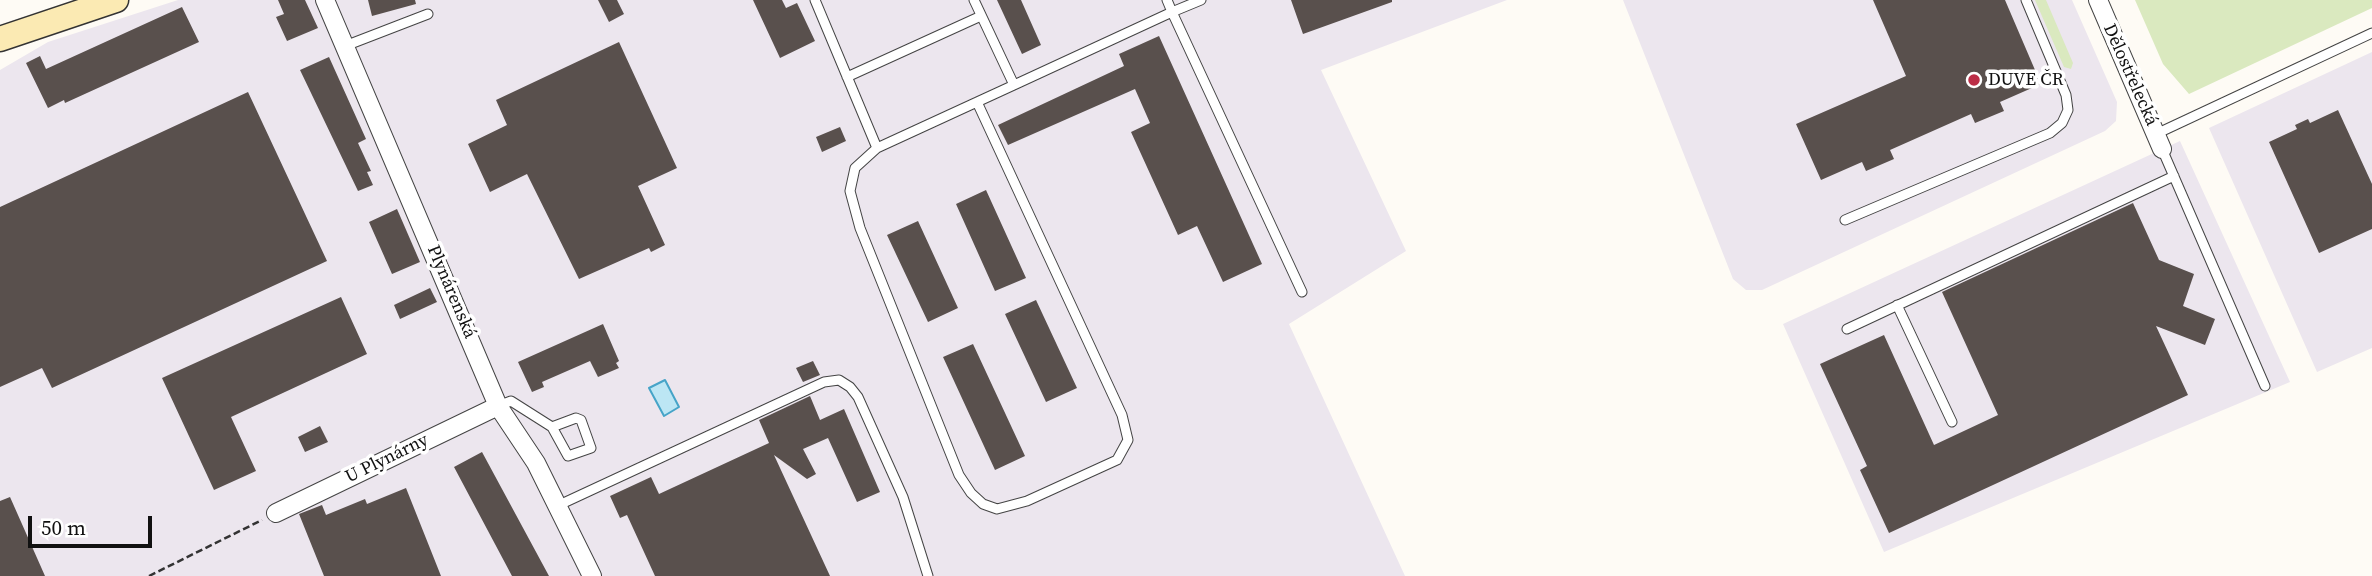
<!DOCTYPE html>
<html>
<head>
<meta charset="utf-8">
<style>
  body { margin:0 }
  #map { position:relative; width:2372px; height:576px; overflow:hidden; background:#fefbf5; font-family:"Source Serif 4",serif }
  canvas { display:block }
  .scale { position:absolute; left:28px; top:516px; width:124px; height:32px; box-sizing:border-box; border:4px solid #111; border-top:0; padding-left:9px; font-size:21px; line-height:24px; white-space:nowrap; color:#111; -webkit-text-stroke:5px #fff; paint-order:stroke }
</style>
</head>
<body>
<div id="map">
<canvas width="2372" height="576"></canvas>
<div class="scale">50 m</div>
</div>
<script>
const ctx = document.querySelector('canvas').getContext('2d');
ctx.lineJoin = 'round';
function fillPath(path, color) {
  ctx.fillStyle = color;
  ctx.fill(path, 'evenodd');
}
function shape(rows) {
  const path = new Path2D();
  for (const r of rows) {
    path.moveTo(r[0], r[1]);
    for (let i = 2; i < r.length; i += 2) path.lineTo(r[i], r[i + 1]);
  }
  return path;
}
function stroke(path, color, width, dash) {
  ctx.strokeStyle = color;
  ctx.lineWidth = width;
  ctx.lineCap = dash ? 'butt' : 'round';
  ctx.setLineDash(dash || []);
  ctx.stroke(path);
}
function write(font, color, halo, rows, align = 'center') {
  ctx.font = font + ' "Source Serif 4",serif';
  ctx.lineWidth = 7;
  ctx.setLineDash([]);
  ctx.textBaseline = 'middle';
  ctx.strokeStyle = halo;
  ctx.fillStyle = color;
  for (const [text, x, y, turn = 0] of rows) {
    ctx.save();
    ctx.translate(x, y);
    ctx.rotate((+turn || 0) * Math.PI / 180);
    ctx.textAlign = isNaN(turn) ? turn : align;
    if (halo) ctx.strokeText(text, 0, 0);
    ctx.fillText(text, 0, 0);
    ctx.restore();
  }
}
const industrial = shape([
  [178,0,1507,0,1321,70,1406,251,1289,324,1405,576,0,576,0,70,48,42],
  [1623,0,2072,0,2117,102,2116,121,2105,131,1762,290,1746,290,1733,279],
  [2372,52,2372,348,2317,372,2209,128],
  [2180,141,2290,382,1884,552,1783,324]
]);
const green = shape([
  [2035,0,2046,0,2073,63,2071,69,2064,67],
  [2135,0,2372,0,2372,8,2189,94,2163,64]
]);
const water = shape([
  [665,380,679,407,664,416,649,388,665,380]
]);
const building = shape([
  [278,0,305,0,318,28,287,41,276,17,284,14],
  [368,0,415,0,416,4,372,16],
  [598,0,617,0,624,14,609,22],
  [753,0,782,0,786,8,797,3,815,41,780,58],
  [997,0,1021,0,1041,45,1022,54],
  [1291,0,1392,0,1392,2,1303,34],
  [1873,0,2005,0,2041,84,2000,102,2004,111,1975,123,1971,114,1890,150,1894,159,1866,171,1862,162,1821,180,1796,124,1906,76],
  [182,7,199,42,65,103,64,100,48,108,26,63,40,56,46,69],
  [1159,36,1262,264,1223,282,1197,226,1178,235,1131,132,1150,123,1135,89,1008,145,998,125,1124,66,1119,54],
  [619,42,677,168,638,186,665,245,651,252,649,248,579,279,527,174,490,192,468,144,507,125,496,100],
  [329,57,366,139,358,143,371,171,367,172,373,185,358,191,300,70],
  [248,92,327,261,52,388,42,368,0,387,0,207],
  [2338,110,2372,184,2372,229,2319,253,2269,142,2297,129,2295,125,2308,119,2310,123],
  [840,127,846,141,822,152,816,137],
  [986,190,1026,278,995,291,956,204],
  [2133,203,2159,260,2194,274,2183,306,2215,319,2205,345,2156,326,2188,395,1889,533,1860,470,1867,466,1820,364,1884,335,1934,445,1998,415,1942,292],
  [397,209,420,262,392,274,369,222],
  [918,221,958,308,928,322,887,235],
  [430,288,437,302,400,319,394,305],
  [341,297,367,354,231,417,256,471,214,490,162,378],
  [1036,300,1077,388,1046,402,1005,314],
  [603,324,619,361,616,363,619,368,598,377,590,361,542,382,544,387,532,392,518,362],
  [973,344,1025,456,995,470,943,357],
  [813,361,820,375,803,382,796,368],
  [810,396,820,420,844,409,880,492,857,502,828,438,803,449,816,474,807,479,774,455,830,576,655,576,627,515,620,518,610,496,651,477,659,494,769,443,759,420],
  [320,426,328,442,305,452,298,437],
  [482,452,549,576,512,576,454,467],
  [406,488,441,576,324,576,299,514,322,505,326,515,365,499,367,504],
  [10,497,45,576,0,576,0,501]
]);
const path = shape([
  [149,576,262,520]
]);
const lane = shape([
  [815,0,877,148],
  [974,0,1014,85],
  [1201,0,1172,12,1302,292],
  [345,46,428,14],
  [847,77,981,16],
  [977,102,1122,415,1128,440,1117,460,1027,501,997,509,983,504,971,493,959,475,860,228,850,191,855,168,877,148,977,102,1014,85,1172,12,1167,0],
  [2156,134,2372,33],
  [2162,149,2265,386],
  [1845,220,2050,133,2062,123,2068,110,2066,95,2026,0],
  [1897,305,1952,422],
  [1847,329,2174,176],
  [498,406,511,401,552,427,568,456,591,448,581,420,576,418,552,427],
  [557,506,824,382,839,380,850,387,858,397,903,497,928,576]
]);
const street = shape([
  [325,0,498,406,536,463,592,576],
  [2098,0,2162,149],
  [276,513,498,406]
]);
const secondary = shape([
  [0,39,116,0]
]);
const markers = [
  [1974,80,7,"#bc2e47"]
];
const streetNames = [
  ["Dělostřelecká",2130,75,66],
  ["Plynárenská",451,292,67],
  ["U Plynárny",387,459,-26]
];
const poiNames = [
  ["DUVE ČR",1988,80]
];
fillPath(industrial, '#ece6ee');
fillPath(green, '#dae9bf');
fillPath(water, '#bce6f4');
stroke(water, '#46a4c8', 2);
fillPath(building, '#59504d');
stroke(lane, '#444', 11);
stroke(street, '#444', 20);
stroke(secondary, '#333', 27);
stroke(path, '#333', 2.5, [7, 3.5]);
stroke(lane, '#fff', 9);
stroke(street, '#fff', 18);
stroke(secondary, '#fbeab3', 24);
for (const [x, y, r, color] of markers) {
  const dot = new Path2D();
  dot.arc(x, y, r, 0, 2 * Math.PI);
  ctx.fillStyle = color;
  ctx.fill(dot);
  stroke(dot, '#fff', 2.5);
}
write('18px', '#111', '#fff', streetNames);
write('18px', '#111', '#fff', poiNames, 'left');
</script>
</body>
</html>
